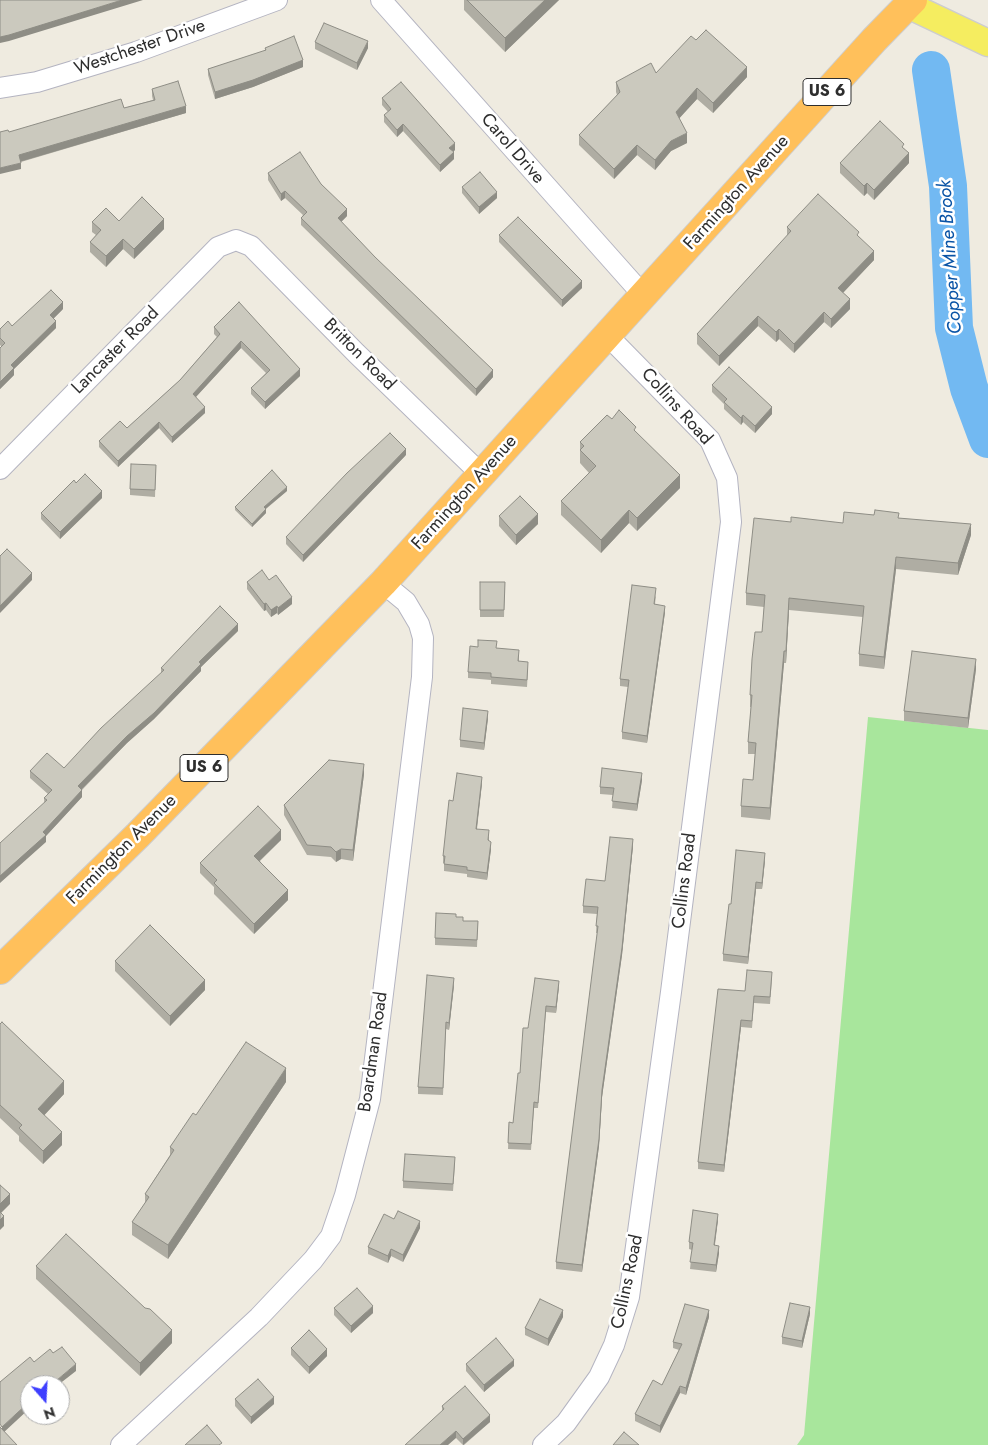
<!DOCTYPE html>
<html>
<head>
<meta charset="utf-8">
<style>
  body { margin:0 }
  #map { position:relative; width:988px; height:1445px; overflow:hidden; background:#efebe0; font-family:Jost,sans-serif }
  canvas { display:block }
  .north { position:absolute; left:20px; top:1375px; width:50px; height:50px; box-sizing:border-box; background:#fff; border:1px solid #ababab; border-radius:50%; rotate:161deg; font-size:14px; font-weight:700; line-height:20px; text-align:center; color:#2e2e2e }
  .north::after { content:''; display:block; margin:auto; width:18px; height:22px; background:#3e3fff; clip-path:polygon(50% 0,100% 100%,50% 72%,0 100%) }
</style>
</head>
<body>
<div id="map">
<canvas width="988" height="1445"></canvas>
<div class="north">N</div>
</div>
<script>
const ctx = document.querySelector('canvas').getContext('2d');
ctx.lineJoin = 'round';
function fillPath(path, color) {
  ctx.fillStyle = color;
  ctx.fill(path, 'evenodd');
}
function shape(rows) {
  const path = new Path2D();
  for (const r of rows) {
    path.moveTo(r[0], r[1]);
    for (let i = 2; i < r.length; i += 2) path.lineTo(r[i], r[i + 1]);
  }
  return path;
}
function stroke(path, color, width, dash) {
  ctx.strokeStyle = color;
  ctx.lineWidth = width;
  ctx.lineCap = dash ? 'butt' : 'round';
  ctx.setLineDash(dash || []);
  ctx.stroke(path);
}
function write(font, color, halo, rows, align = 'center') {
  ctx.font = font + ' Jost,sans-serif';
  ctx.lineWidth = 5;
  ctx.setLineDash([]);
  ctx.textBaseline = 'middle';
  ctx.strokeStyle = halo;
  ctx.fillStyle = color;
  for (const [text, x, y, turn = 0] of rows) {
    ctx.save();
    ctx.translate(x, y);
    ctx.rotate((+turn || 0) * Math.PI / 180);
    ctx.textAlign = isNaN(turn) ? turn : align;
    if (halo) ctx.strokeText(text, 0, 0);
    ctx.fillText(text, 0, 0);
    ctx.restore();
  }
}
const green = shape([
  [868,717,988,730,988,1445,797,1445,804,1435]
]);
const river = shape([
  [931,70,948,186,954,328,969,388,988,439]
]);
const minor = shape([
  [381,0,644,296],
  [0,88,37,82,136,52,277,0],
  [0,469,218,247,236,240,251,246,356,353,481,474],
  [121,1445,259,1317,313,1260,331,1236,345,1195,370,1099,422,677,423,638,419,624,406,602,383,583],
  [543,1445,566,1423,599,1377,614,1345,629,1297,671,992,731,522,727,478,710,440,608,336]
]);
const major = shape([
  [908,5,988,43]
]);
const highway = shape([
  [0,970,138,835,383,583,874,40,913,0]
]);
const wall = shape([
  [464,0,559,0,505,52,464,10],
  [696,40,747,77,713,113,697,99,679,118,687,143,671,151,655,170,637,155,614,179,579,145,579,135,617,95,616,92,616,82,656,73],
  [315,42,368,48,357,70,315,49],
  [265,48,303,67,253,87,215,99,208,75,208,69,265,51],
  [152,89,186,113,21,162,21,169,9,132,124,108,153,100,152,96],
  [382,98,455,150,453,152,454,159,440,172,403,131,397,137,384,122,384,115,388,112,382,105],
  [904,148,909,163,874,200,867,193,864,196,840,173,840,163],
  [268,173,321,184,347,216,341,222,375,257,493,377,476,396,301,225,301,218,303,215,285,198,281,201,268,180],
  [462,187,497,198,479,214,462,193],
  [119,221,164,229,134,259,123,249,106,267,90,252,90,242,96,235,92,232,92,222],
  [787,227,859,237,874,260,843,293,850,309,831,328,824,322,794,353,779,339,776,342,758,326,719,366,697,344,697,334,787,237],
  [499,235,582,288,562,307,499,242],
  [239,302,300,376,265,409,251,394,251,388,266,373,241,348,196,397,205,413,172,443,159,428,118,467,99,447,99,441,127,428,180,380,217,337,214,334,214,327],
  [63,309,53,319,56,328,14,369,14,375,0,389,0,348,2,347,0,345,0,329],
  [712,385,772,414,755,433,743,422,741,425,724,409,724,404,712,392],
  [612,419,636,432,680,488,637,531,629,523,601,553,561,515,561,501,589,473,580,463,580,442],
  [406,455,303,562,286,544,286,537],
  [156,465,155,497,130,495,130,489],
  [76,483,102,498,60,539,41,519,41,513],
  [287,491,266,509,266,513,252,527,235,510,235,507],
  [499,516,538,524,516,545,499,526],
  [899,518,971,535,958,575,896,569,884,669,859,666,859,654,863,617,789,610,786,663,784,663,770,820,741,817,741,806,753,780,755,754,748,754,748,742,751,707,750,707,750,695,762,632,764,607,746,605,746,593,791,522,843,523],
  [269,580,292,604,278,615,277,613,271,617,266,610,264,611,247,589,247,582],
  [480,582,505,582,504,617,480,617],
  [656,595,655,604,665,612,647,743,622,739,622,732,628,687,620,686,620,679],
  [238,631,201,667,201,671,154,719,127,743,82,790,82,797,46,836,46,842,44,798,48,794,30,778,30,771,64,768,161,673,161,668],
  [497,648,519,656,519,661,528,669,527,687,491,684,491,680,468,678,468,672],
  [976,669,968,728,904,721,904,711],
  [488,718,484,750,460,747,460,740],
  [364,774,353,861,341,859,336,862,331,857,307,855,284,815,284,805],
  [642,780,637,811,612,808,613,795,600,794,600,787],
  [482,783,477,829,489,837,489,841,491,849,487,880,467,877,467,874,444,871,444,863,443,863,443,856,453,801],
  [281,840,260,861,288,900,254,934,214,894,214,887,200,873,200,863],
  [633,846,622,955,602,1097,599,1146,582,1272,556,1269,556,1262,598,933,596,933,597,914,583,913,583,906,605,881],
  [765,860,762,889,756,889,748,964,723,961,723,954,731,904],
  [456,917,463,921,478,921,477,947,435,945,435,938],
  [115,961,205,990,170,1026,115,971],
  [772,979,770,1004,754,1003,752,1028,741,1027,724,1172,698,1169,698,1162,745,991],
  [454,985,449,1030,446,1029,443,1095,418,1094,418,1087],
  [559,986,556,1013,546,1012,538,1108,534,1108,531,1150,508,1149,509,1122,513,1123,520,1073,528,1028],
  [0,1024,64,1094,44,1115,62,1145,43,1164,19,1141,19,1136,0,1118],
  [286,1082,168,1259,132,1235,132,1222,145,1203,145,1194,170,1155,170,1147,196,1115],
  [455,1164,453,1191,403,1188,403,1181],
  [394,1219,420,1228,403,1262,391,1256,388,1263,368,1254,368,1247],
  [718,1220,714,1245,719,1253,716,1272,690,1269,692,1250,689,1249,689,1242],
  [36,1266,145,1308,172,1343,140,1376,36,1279],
  [334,1308,373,1313,351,1333,334,1315],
  [810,1314,802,1348,782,1344,782,1337],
  [563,1317,548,1346,525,1335,525,1328],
  [709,1317,686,1395,680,1393,660,1433,635,1421,635,1414,662,1385,679,1350,673,1348,673,1342],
  [291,1348,327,1356,309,1374,291,1355],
  [466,1364,514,1366,484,1392,466,1371],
  [235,1399,274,1404,251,1424,235,1406],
  [442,1406,490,1422,464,1445,463,1445,456,1438,442,1411]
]);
const shadedWall = shape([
  [122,0,143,0,9,41,0,43,0,37],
  [545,0,559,0,505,52,505,38],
  [368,41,368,48,357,70,357,63],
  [303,60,303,67,253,87,215,99,215,92],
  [747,67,747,77,713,113,713,103],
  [697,88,697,99,676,122,676,112],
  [186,106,186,113,19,162,19,155],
  [403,124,403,131,397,137,397,130],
  [687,133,687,143,671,151,655,170,655,160,671,141],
  [455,143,455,150,449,155,449,148],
  [637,145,637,155,614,179,614,169],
  [454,152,454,159,440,172,440,165],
  [909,153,909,163,874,200,874,190],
  [21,163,21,169,0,174,0,168],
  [867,183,867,193,864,196,864,186],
  [285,191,285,198,281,201,281,194],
  [497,192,497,198,479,214,479,207],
  [347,209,347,216,338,225,338,218],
  [164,219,164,229,134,259,134,249],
  [123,239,123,249,106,267,106,256],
  [874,251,874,260,838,298,838,288],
  [582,281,582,288,562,307,562,300],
  [850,299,850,309,831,328,831,319],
  [63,302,63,309,50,322,50,315],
  [824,312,824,322,794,353,794,344],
  [758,316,758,326,719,366,719,356],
  [56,321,56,328,14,369,14,375,0,389,0,382,11,365],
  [779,329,779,339,776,342,776,332],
  [241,341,241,348,193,400,193,394],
  [300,369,300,376,265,409,265,402],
  [493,370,493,377,476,396,476,389],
  [205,407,205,413,172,443,172,437],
  [772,407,772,414,755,433,755,426],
  [743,415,743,422,741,425,741,418],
  [159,422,159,428,118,467,118,461],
  [406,449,406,455,303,562,303,555],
  [680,475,680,488,637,531,637,518],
  [287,487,287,491,264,510,264,507],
  [102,491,102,498,60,539,60,532],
  [266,509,266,513,252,527,252,524],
  [629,510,629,523,601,553,601,540],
  [538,514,538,524,516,545,516,535],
  [971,524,971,535,958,575,958,563],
  [896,557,896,569,884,669,884,657],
  [32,573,32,580,0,613,0,606],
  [292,597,292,604,278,615,278,608],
  [789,598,789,610,786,663,786,651],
  [266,603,266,610,264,611,264,604],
  [277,606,277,613,271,617,271,610],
  [665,606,665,612,647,743,647,736],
  [238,624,238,631,201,667,201,671,154,719,127,743,78,793,78,786,199,662],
  [784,651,784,663,770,820,770,808],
  [976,659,976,669,968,728,968,718],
  [488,711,488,718,484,750,484,743],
  [364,764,364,774,353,861,353,850],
  [642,773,642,780,637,811,637,804],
  [482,777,482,783,476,835,476,829],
  [82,790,82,797,46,836,46,842,0,883,0,876,43,832],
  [281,830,281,840,254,866,254,856],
  [633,839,633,846,622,955,602,1097,599,1146,582,1272,582,1265,602,1090],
  [491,842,491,849,487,880,487,873],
  [341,849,341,859,336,862,336,852],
  [765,853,765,860,762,889,762,883],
  [756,882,756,889,748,964,748,957],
  [288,890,288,900,254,934,254,924],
  [454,978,454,985,449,1030,449,1023],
  [205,980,205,990,170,1026,170,1016],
  [559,981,559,986,556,1013,556,1007],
  [741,1020,741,1027,724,1172,724,1165],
  [286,1068,286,1082,168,1259,168,1245],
  [64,1081,64,1094,38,1122,38,1109],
  [62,1132,62,1145,43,1164,43,1151],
  [10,1194,10,1204,0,1214,0,1204],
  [718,1214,718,1220,714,1252,714,1245],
  [4,1216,4,1226,0,1230,0,1220],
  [420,1221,420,1228,403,1262,403,1255],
  [719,1246,719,1253,716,1272,716,1265],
  [391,1249,391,1256,388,1263,388,1256],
  [373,1306,373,1313,351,1333,351,1326],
  [810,1307,810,1314,802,1348,802,1341],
  [563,1310,563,1317,548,1346,548,1339],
  [709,1310,709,1317,686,1395,686,1388],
  [172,1330,172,1343,140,1376,140,1363],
  [327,1349,327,1356,309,1374,309,1367],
  [514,1360,514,1366,484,1392,484,1385],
  [76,1364,76,1371,58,1385,57,1385,57,1380],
  [680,1386,680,1393,660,1433,660,1426],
  [274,1397,274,1404,251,1424,251,1417],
  [30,1401,30,1408,2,1434,2,1427],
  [490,1415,490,1422,463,1445,463,1439],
  [456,1431,456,1438,448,1445,440,1445]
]);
const building = shape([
  [0,0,122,0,9,35,0,37,0,0],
  [467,0,545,0,505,38,467,0],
  [324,23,368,41,357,63,315,42,324,23],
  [706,30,747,67,713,103,697,88,676,112,687,133,671,141,655,160,637,145,614,169,579,135,620,92,616,82,651,63,656,73,691,36,696,40,706,30],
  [294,36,303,60,253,80,215,92,208,69,266,50,265,48,294,36],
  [178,81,186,106,19,155,21,163,0,168,0,132,8,130,9,132,121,99,124,108,155,100,152,89,178,81],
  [401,82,455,143,449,148,454,152,440,165,403,124,397,130,384,115,391,109,382,98,401,82],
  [880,121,904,144,902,147,909,153,874,190,867,183,864,186,840,163,880,121],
  [300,152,321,184,347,209,338,218,375,257,493,370,476,389,301,218,307,212,285,191,281,194,268,173,300,152],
  [480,172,497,192,479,207,462,187,480,172],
  [818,194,859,232,857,235,874,251,838,288,850,299,831,319,824,312,794,344,779,329,776,332,758,316,719,356,697,334,791,231,787,227,818,194],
  [142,197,164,219,134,249,123,239,106,256,90,242,101,230,92,222,106,208,119,221,142,197],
  [518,217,582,281,562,300,499,235,518,217],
  [51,290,63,302,50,315,56,321,11,365,14,368,0,382,0,348,5,343,0,338,0,329,8,321,12,326,51,290],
  [239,302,300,369,265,402,251,388,270,370,241,341,193,394,205,407,172,437,159,422,118,461,99,441,120,421,127,428,180,380,220,334,214,327,239,302],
  [729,367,772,407,755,426,743,415,741,418,724,402,727,399,712,385,729,367],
  [619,410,636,427,634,430,680,475,637,518,629,510,601,540,561,501,596,466,580,450,584,446,580,442,607,415,612,419,619,410],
  [390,433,406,449,303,555,286,537,347,473,390,433],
  [131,464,156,465,155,490,130,489,131,464],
  [272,470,287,487,264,507,266,509,252,524,235,507,272,470],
  [85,474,102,491,60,532,41,513,74,480,76,483,85,474],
  [520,496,538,514,516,535,499,516,520,496],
  [875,510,899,513,898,518,971,524,958,563,896,557,884,657,859,654,864,606,789,598,786,651,784,651,770,808,741,806,743,779,753,780,756,743,748,742,752,695,750,695,752,659,755,632,762,632,765,595,746,593,754,518,791,522,791,517,843,523,844,512,874,515,875,510],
  [7,549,32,573,0,606,0,556,7,549],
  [262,570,269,580,276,575,292,597,278,608,277,606,271,610,266,603,264,604,247,582,262,570],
  [480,582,505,582,504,610,480,610,480,582],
  [632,585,656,588,654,604,665,606,647,736,622,732,629,680,620,679,632,585],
  [220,606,238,624,199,662,201,664,154,713,127,736,78,786,82,790,43,832,46,835,0,876,0,843,47,800,44,798,52,790,30,771,47,753,64,768,101,728,164,670,161,668,220,606],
  [478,640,497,641,496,648,519,650,518,661,528,662,527,680,491,677,491,673,468,672,470,646,478,647,478,640],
  [912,651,976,659,968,718,904,711,912,651],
  [463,708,488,711,484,743,460,740,463,708],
  [329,760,364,764,353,850,341,849,336,852,331,847,307,845,284,805,329,760],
  [602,768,642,773,637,804,612,801,614,788,600,787,602,768],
  [457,773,482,777,476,829,489,830,488,840,491,842,487,873,467,870,467,867,444,864,445,856,443,856,449,800,453,801,457,773],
  [258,806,281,830,254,856,288,890,254,924,214,883,217,880,200,863,258,806],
  [610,837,633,839,622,948,602,1090,599,1139,582,1265,556,1262,598,926,596,926,598,907,583,906,586,879,605,881,610,837],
  [736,850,765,853,762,883,756,882,748,957,723,954,729,904,731,904,736,850],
  [436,913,456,914,456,917,463,917,463,921,478,921,477,940,435,938,436,913],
  [150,925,205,980,170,1016,115,961,150,925],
  [747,970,772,972,770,997,754,996,752,1021,741,1020,724,1165,698,1162,718,989,745,991,747,970],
  [427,975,454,978,449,1023,446,1022,443,1088,418,1087,427,975],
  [535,978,559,981,556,1007,546,1006,538,1103,534,1102,531,1144,508,1143,509,1122,513,1123,518,1073,520,1073,523,1028,528,1028,535,978],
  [2,1022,64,1081,38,1109,62,1132,43,1151,19,1128,22,1125,0,1105,0,1024,2,1022],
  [246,1042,286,1068,168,1245,132,1222,149,1197,145,1194,174,1150,170,1147,193,1113,196,1115,246,1042],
  [405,1154,455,1157,453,1184,403,1181,405,1154],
  [0,1185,10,1194,0,1204,0,1185],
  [693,1210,718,1214,714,1245,719,1246,716,1265,690,1262,693,1243,689,1242,693,1210],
  [398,1211,420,1221,403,1255,391,1249,388,1256,368,1247,384,1214,394,1219,398,1211],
  [0,1212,4,1216,0,1220,0,1212],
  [66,1234,145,1308,150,1309,172,1330,140,1363,36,1266,66,1234],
  [357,1288,373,1306,351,1326,334,1308,357,1288],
  [540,1299,563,1310,548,1339,525,1328,540,1299],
  [790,1303,810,1307,802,1341,782,1337,790,1303],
  [685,1304,709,1310,686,1388,680,1386,660,1426,635,1414,653,1380,662,1385,682,1344,673,1342,685,1304],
  [309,1330,327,1349,309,1367,291,1348,309,1330],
  [496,1338,514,1360,484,1385,466,1364,496,1338],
  [62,1347,76,1364,57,1380,57,1385,30,1385,30,1401,2,1427,0,1424,0,1382,30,1357,34,1362,50,1349,53,1353,62,1347],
  [258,1379,274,1397,251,1417,235,1399,258,1379],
  [465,1386,490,1415,463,1439,456,1431,440,1445,405,1445,444,1409,442,1406,465,1386],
  [207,1425,222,1443,219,1445,185,1445,207,1425],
  [0,1427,17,1445,0,1445,0,1427],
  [624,1432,639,1445,613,1445,624,1432]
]);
const shields = [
  [827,92,48],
  [204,768,48]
];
const shieldNames = [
  ["US 6",827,92],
  ["US 6",204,768]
];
const streetNames = [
  ["Westchester Drive",140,48,-19],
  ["Carol Drive",512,149,49],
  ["Farmington Avenue",737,193,-48],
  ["Lancaster Road",116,351,-45],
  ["Britton Road",359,355,45],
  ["Collins Road",676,407,48],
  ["Farmington Avenue",465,493,-48],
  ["Farmington Avenue",122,850,-45],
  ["Collins Road",685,881,-83],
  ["Boardman Road",374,1052,-82],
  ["Collins Road",628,1282,-78]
];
const waterNames = [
  ["Copper Mine Brook",951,257,-94]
];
fillPath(green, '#a8e69c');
stroke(river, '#72b9f2', 38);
stroke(minor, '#b4b4c1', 22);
stroke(major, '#cdcdcd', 29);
stroke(highway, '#cdcdcd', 30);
stroke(minor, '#fff', 20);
stroke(major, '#f5ed60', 26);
stroke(highway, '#ffc05b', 28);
fillPath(wall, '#afada3');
fillPath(shadedWall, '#8e8d85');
fillPath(building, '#cbc9be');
stroke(building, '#8e8d85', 1);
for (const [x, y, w] of shields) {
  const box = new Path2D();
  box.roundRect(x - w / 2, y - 13.5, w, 27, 4);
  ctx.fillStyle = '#fff';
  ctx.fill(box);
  stroke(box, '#2e2e2e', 1);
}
write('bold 16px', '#2e2e2e', null, shieldNames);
write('18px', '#2e2e2e', '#fff', streetNames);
write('italic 19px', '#0a54a6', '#fff', waterNames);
</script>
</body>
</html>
